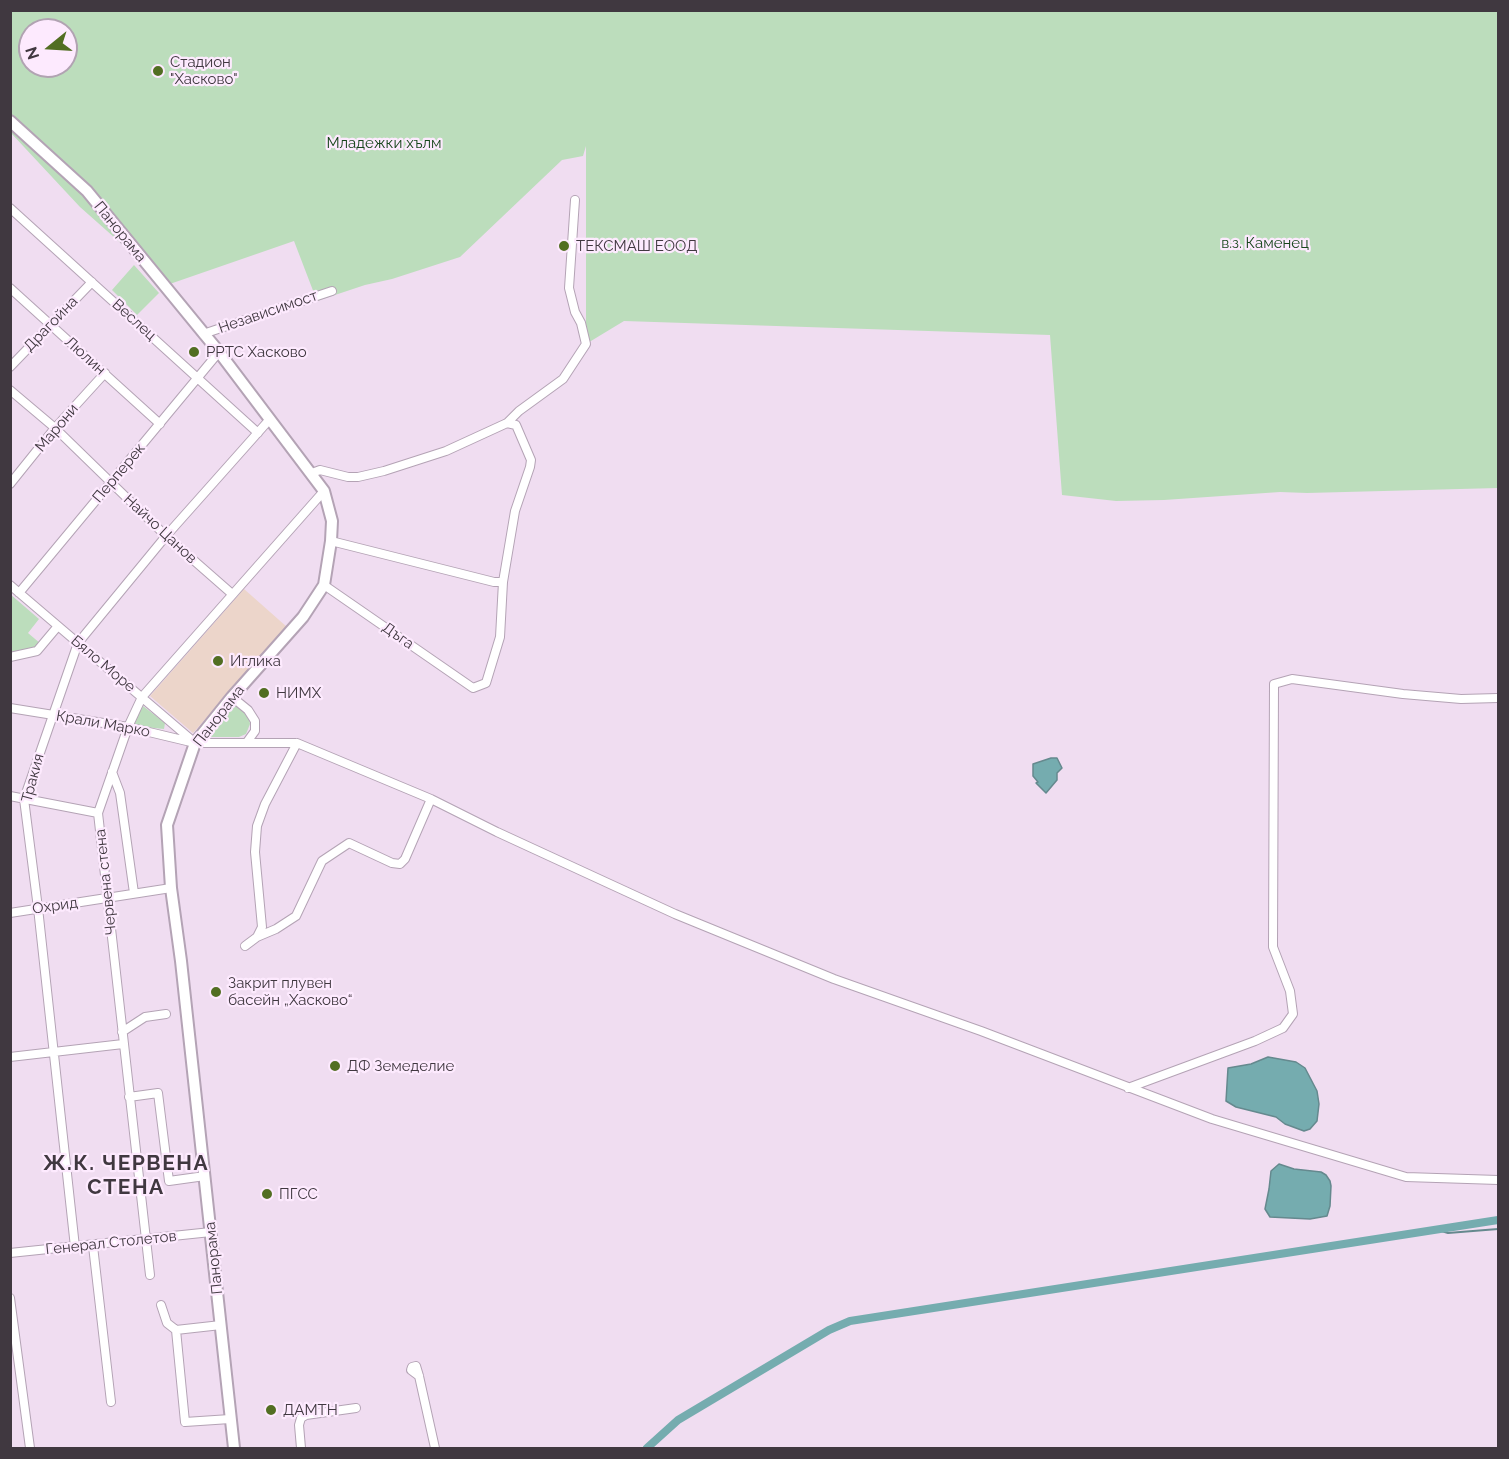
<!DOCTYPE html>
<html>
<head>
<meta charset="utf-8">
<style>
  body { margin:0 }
  #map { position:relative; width:1509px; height:1459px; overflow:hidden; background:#f0ddf1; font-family:Raleway,sans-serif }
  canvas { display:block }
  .frame { position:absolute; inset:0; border:12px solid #403840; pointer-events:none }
  .north { position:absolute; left:18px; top:18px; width:60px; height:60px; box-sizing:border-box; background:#fdeafe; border:2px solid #b1a3b2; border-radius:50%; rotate:252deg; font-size:16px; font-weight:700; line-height:24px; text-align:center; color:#403840 }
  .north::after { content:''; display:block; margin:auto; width:21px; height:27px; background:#526e22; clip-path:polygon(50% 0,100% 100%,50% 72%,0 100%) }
</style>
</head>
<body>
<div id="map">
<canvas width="1509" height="1459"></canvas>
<div class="frame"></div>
<div class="north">N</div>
</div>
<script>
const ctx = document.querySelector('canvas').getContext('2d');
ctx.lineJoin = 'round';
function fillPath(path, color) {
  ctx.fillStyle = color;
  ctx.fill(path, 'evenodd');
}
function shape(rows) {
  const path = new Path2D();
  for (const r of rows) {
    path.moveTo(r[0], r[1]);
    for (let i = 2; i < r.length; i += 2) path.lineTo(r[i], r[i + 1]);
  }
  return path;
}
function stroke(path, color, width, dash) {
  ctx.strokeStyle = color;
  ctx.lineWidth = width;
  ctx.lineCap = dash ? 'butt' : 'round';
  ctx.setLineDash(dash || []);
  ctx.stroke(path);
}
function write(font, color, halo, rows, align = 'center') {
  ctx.font = font + ' Raleway,sans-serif';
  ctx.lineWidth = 4.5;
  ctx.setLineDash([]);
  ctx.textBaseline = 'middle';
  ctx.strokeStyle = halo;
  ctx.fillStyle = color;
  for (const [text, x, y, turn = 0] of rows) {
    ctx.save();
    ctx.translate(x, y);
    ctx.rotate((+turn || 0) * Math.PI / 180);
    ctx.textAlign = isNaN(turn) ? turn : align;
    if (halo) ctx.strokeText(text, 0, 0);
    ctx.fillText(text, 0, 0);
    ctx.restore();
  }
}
const education = shape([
  [244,589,287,627,193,733,150,696]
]);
const green = shape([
  [10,11,1498,11,1498,488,1307,493,1280,492,1164,500,1116,501,1062,495,1050,335,624,321,586,344,586,146,583,156,562,160,460,257,392,279,365,285,317,301,294,241,164,286,124,246,80,207,11,133],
  [30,30,66,30,66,66,30,66],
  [134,265,159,293,137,315,112,290],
  [10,594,39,619,28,633,41,644,36,650,11,654],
  [232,705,241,708,249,717,250,724,246,734,239,737,208,737,206,735],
  [143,706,165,723,164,729,135,726,133,724]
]);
const water = shape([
  [1051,758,1057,758,1062,768,1057,773,1057,780,1046,793,1036,783,1038,782,1033,776,1033,764,1051,758],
  [1268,1057,1296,1062,1305,1068,1317,1091,1319,1104,1317,1121,1310,1129,1304,1131,1285,1124,1276,1117,1236,1107,1226,1101,1228,1068,1251,1064,1268,1057],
  [1279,1164,1294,1169,1321,1172,1326,1175,1330,1181,1331,1186,1330,1206,1327,1216,1310,1219,1270,1217,1265,1209,1269,1189,1271,1171,1279,1164]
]);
const stream = shape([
  [1438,1230,1448,1233,1498,1229]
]);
const canal = shape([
  [647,1448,678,1420,829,1330,850,1321,1498,1220]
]);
const street = shape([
  [10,208,258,433],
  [10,288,160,424],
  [203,334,332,291],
  [10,367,92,282],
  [10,390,55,428,166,536,231,593],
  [312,473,320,470,348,477,358,477,384,471,446,451,507,423,519,411,563,379,586,344,581,323,575,312,569,288,575,200],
  [10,484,55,428,105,373],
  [331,541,494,582,503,582],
  [10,585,194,742],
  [324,585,473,688,486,683,500,637,503,582,515,511,530,467,531,460,516,425,507,423],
  [19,593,219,352],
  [10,657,37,651,58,626],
  [232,697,248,710,255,721,255,731,247,742],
  [10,708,128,727,195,743,297,743,431,799,497,832,675,914,834,979,981,1031,1212,1119,1406,1177,1498,1180],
  [112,772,120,793,134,893],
  [10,796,98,813],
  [10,913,171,888],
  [257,937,262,927,255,852,257,826,265,804,297,743],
  [245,946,257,937,276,929,296,916,322,861,349,843,392,863,400,864,405,859,431,799],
  [122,1032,145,1017,166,1014],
  [10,1057,123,1044],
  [1128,1088,1255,1041,1283,1028,1293,1014,1290,991,1273,947,1274,684,1292,679,1403,694,1461,699,1498,698],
  [129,1097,158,1093,169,1181,205,1176],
  [93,1246,111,1402],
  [75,1247,38,908,24,799,78,643,166,536,270,419],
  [10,1253,211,1232],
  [150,1275,98,813,128,727,142,697,324,491],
  [10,1298,30,1448],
  [161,1305,167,1323,176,1330,185,1422,230,1419],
  [176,1330,221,1325],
  [419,1376,411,1370,412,1367,416,1366,419,1376,435,1448],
  [301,1448,299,1425,301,1418,306,1415,356,1408]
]);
const secondary = shape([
  [10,121,87,191,219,352,324,491,332,521,331,541,324,585,303,617,232,697,195,743,167,825,171,888,181,961,234,1448]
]);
const markers = [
  [158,71,6,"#526e22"],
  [564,246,6,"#526e22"],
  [194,352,6,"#526e22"],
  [218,661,6,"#526e22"],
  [264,693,6,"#526e22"],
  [216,992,6,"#526e22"],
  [335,1066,6,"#526e22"],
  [267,1194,6,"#526e22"],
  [271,1410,6,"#526e22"]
];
const poiNames = [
  ["Стадион",170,62],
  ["\"Хасково\"",170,79],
  ["ТЕКСМАШ ЕООД",576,246],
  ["РРТС Хасково",206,352],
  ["Иглика",230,661],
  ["НИМХ",276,693],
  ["Закрит плувен",228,983],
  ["басейн „Хасково“",228,1000],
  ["ДФ Земеделие",347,1066],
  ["ПГСС",279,1194],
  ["ДАМТН",283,1410]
];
const parkNames = [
  ["Младежки хълм",384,143],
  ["в.з. Каменец",1265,243]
];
const streetNames = [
  ["Панорама",120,232,51],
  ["Независимост",268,312,-19],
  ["Веслец",134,320,42],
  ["Драгойна",51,324,-46],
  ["Люлин",85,356,42],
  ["Марони",57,428,-50],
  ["Перперек",119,473,-50],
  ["Найчо Цанов",160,529,43],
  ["Дъга",398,636,35],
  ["Бяло Море",103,664,40],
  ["Панорама",219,716,-52],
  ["Крали Марко",103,724,10],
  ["Тракия",33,778,-75],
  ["Червена стена",106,882,-96],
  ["Охрид",55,906,-8],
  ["Генерал Столетов",111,1243,-6],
  ["Панорама",214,1258,-96]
];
const districtNames = [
  ["Ж.К. ЧЕРВЕНА",126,1164],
  ["СТЕНА",126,1188]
];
fillPath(education, '#ecd5ca');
fillPath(green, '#bcddbc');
fillPath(water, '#75acaf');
stroke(water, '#65898e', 1.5);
stroke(stream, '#65898e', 2);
stroke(canal, '#75acaf', 8);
stroke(street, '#b4a3b5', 10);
stroke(secondary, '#b4a3b5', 14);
stroke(street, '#fff', 8);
stroke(secondary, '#fff', 10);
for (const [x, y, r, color] of markers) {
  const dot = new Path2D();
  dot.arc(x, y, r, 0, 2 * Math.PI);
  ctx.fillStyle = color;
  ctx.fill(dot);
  stroke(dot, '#fdeafe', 2);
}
write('15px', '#403840', '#fdeafe', poiNames, 'left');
write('15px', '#16451a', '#fdeafe', parkNames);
write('15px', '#403840', '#fdeafe', streetNames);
ctx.letterSpacing = '1.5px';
write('bold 21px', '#403840', '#fdeafe', districtNames);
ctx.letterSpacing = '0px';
</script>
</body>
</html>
